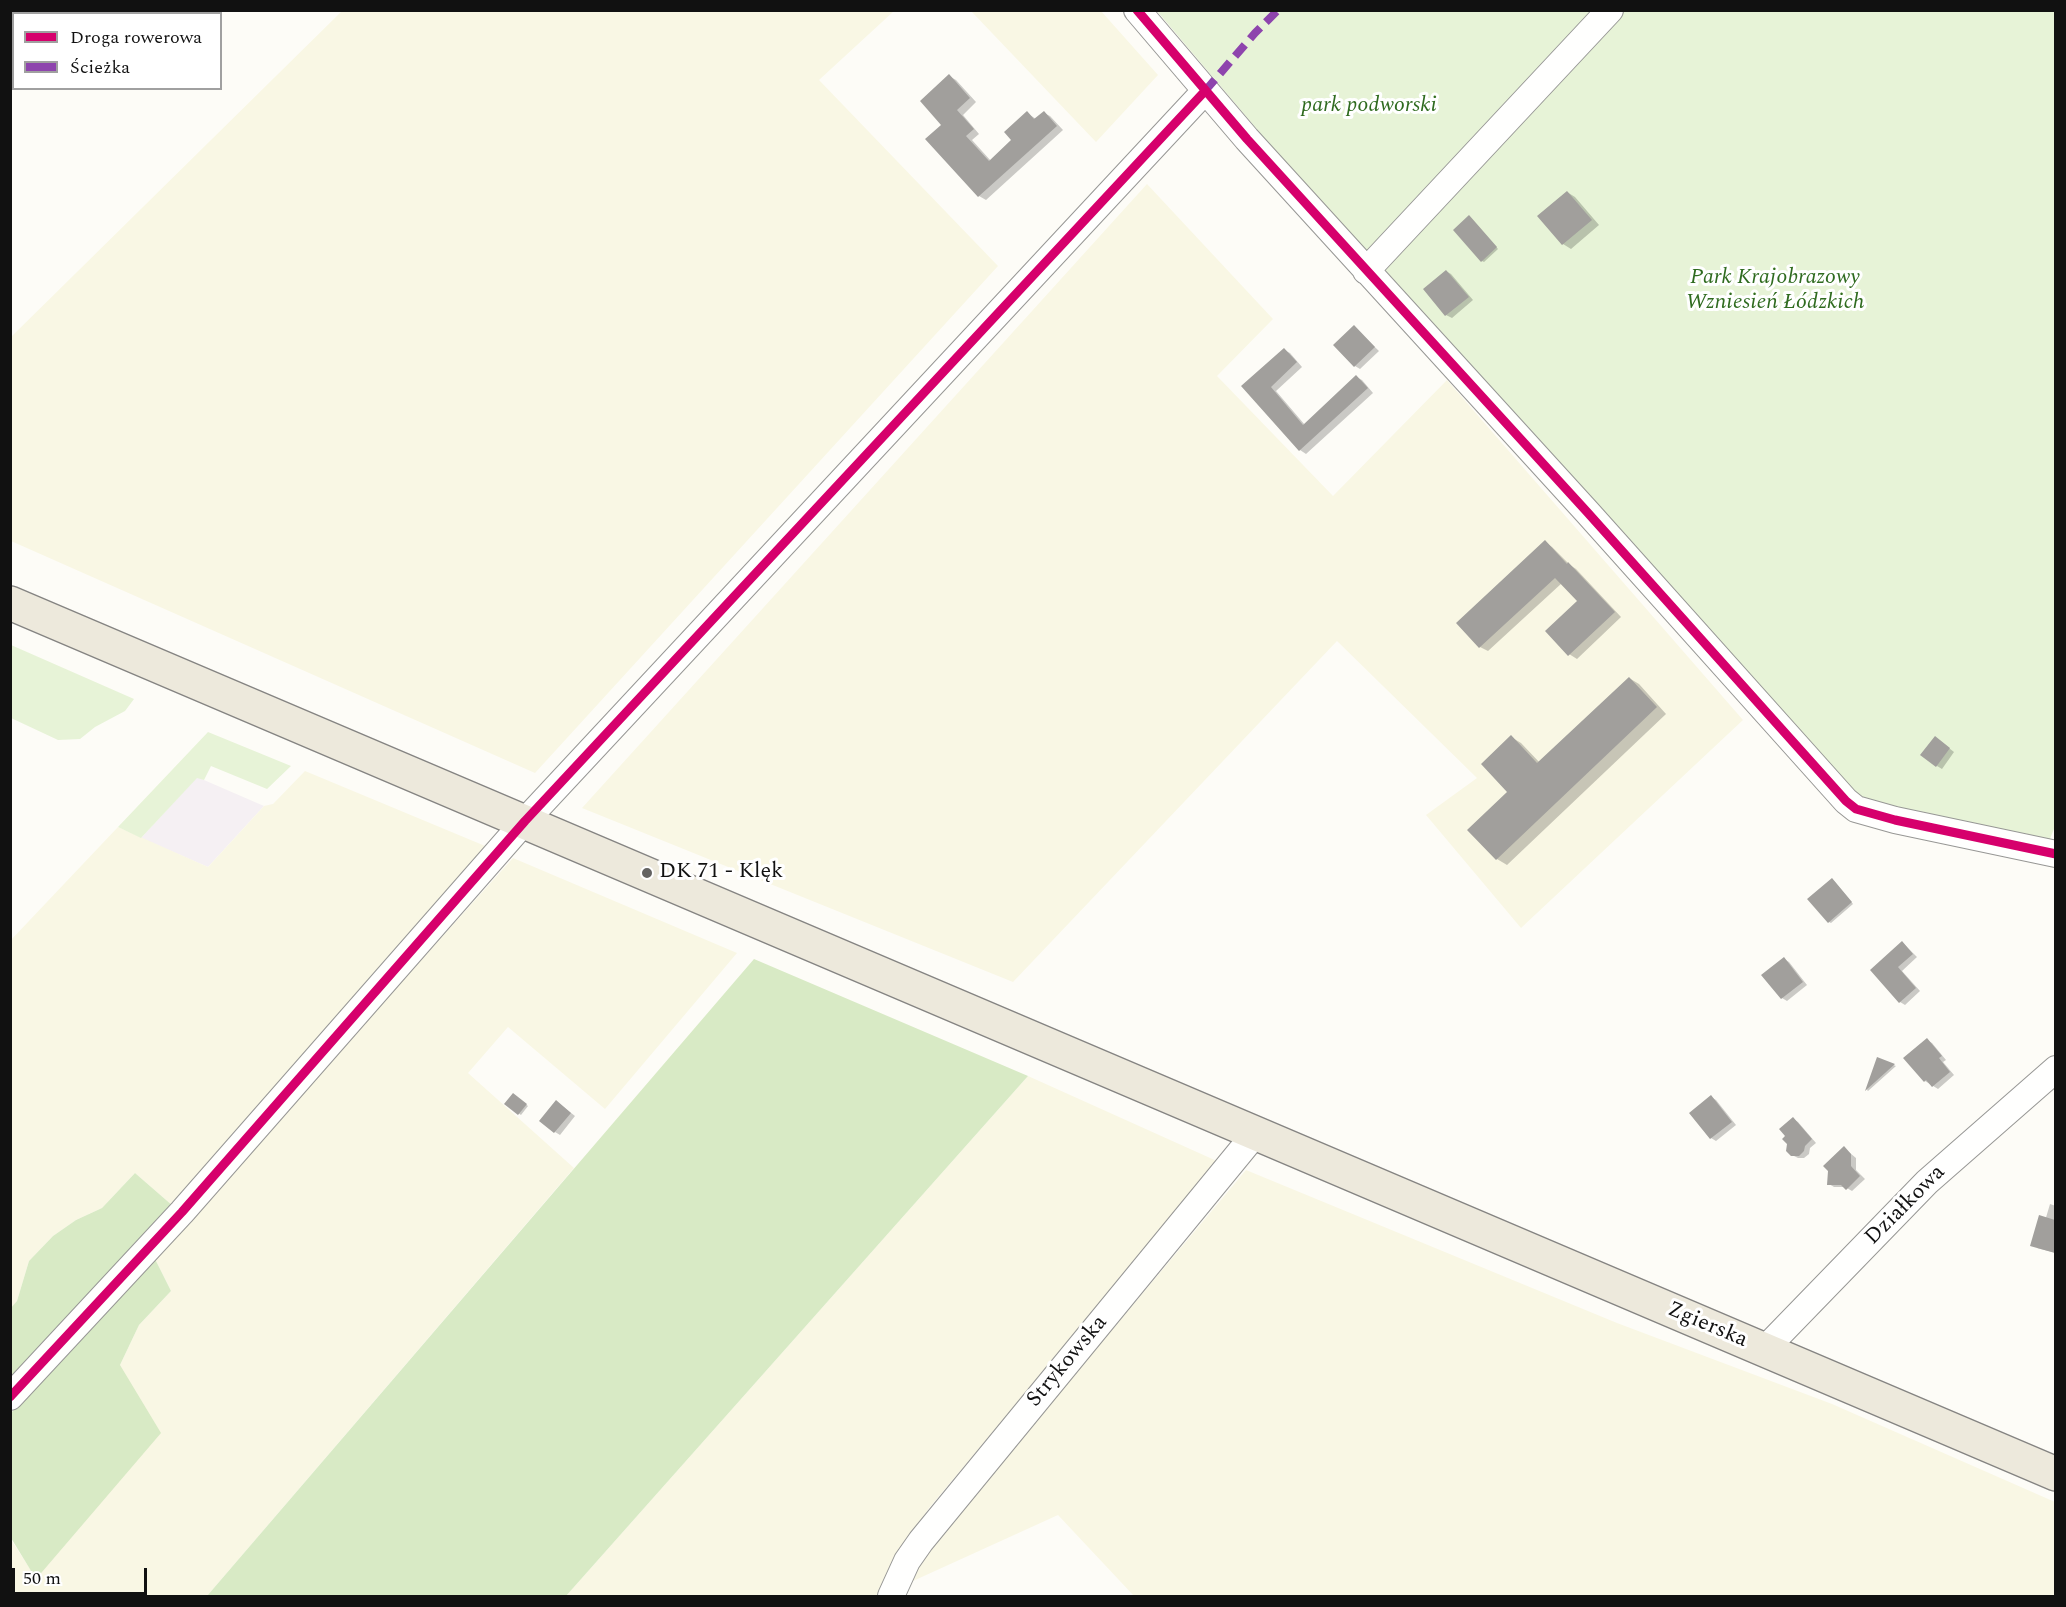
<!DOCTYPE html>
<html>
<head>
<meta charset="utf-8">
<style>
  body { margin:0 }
  #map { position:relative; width:2066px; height:1607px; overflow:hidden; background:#fdfcf7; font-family:Spectral,serif }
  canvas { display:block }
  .frame { position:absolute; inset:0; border:12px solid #111; pointer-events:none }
  .legend { position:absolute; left:12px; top:12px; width:210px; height:78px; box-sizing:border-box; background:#fff; border:2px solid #a0a0a0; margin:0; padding:8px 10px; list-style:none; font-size:18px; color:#111 }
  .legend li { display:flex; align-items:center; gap:12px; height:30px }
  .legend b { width:30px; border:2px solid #a0a0a0 }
  .scale { position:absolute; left:12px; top:1568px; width:135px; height:27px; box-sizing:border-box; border:3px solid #111; border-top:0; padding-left:8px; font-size:18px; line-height:21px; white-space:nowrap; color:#111; -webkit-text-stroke:4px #fff; paint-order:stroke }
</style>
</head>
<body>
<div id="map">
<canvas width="2066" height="1607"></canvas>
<div class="frame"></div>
<ul class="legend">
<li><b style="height:8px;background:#d6006c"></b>Droga rowerowa</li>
<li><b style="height:8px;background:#8e44ad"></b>Ścieżka</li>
</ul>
<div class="scale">50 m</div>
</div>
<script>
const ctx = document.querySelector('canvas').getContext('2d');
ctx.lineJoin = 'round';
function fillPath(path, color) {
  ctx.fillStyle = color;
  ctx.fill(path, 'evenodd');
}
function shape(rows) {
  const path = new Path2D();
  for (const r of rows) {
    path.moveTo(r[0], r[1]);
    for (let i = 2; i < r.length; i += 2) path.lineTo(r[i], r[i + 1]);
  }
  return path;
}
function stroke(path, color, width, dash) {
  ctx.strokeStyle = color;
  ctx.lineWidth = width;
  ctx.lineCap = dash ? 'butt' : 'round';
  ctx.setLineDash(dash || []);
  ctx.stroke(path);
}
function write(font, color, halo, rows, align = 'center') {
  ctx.font = font + ' Spectral,serif';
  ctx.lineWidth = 6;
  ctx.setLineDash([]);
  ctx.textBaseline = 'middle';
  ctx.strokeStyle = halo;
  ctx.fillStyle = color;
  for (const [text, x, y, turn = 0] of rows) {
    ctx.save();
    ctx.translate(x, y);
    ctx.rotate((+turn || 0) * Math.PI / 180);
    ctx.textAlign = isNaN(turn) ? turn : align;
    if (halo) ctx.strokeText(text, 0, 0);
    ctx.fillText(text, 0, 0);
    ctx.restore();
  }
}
const industrial = shape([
  [197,777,264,806,208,867,141,838]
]);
const farmland = shape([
  [343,10,894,11,819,80,998,266,535,773,11,541,11,337],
  [971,11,1101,11,1158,75,1096,142],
  [1147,184,1273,319,1217,376,1333,496,1447,380,1743,720,1521,928,1426,815,1477,778,1337,641,1013,982,582,808],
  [305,771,490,848,173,1206,135,1173,102,1208,76,1220,53,1236,29,1261,17,1301,11,1309,10,941,118,827,208,867,264,806,273,804],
  [513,858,737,953,605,1109,508,1027,468,1073,574,1168,207,1596,11,1596,10,1538,36,1578,120,1365,139,1325,171,1291,154,1257],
  [1028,1076,1219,1162,929,1508,888,1571,876,1596,566,1596],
  [1246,1170,1617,1323,1832,1404,2055,1502,2055,1596,1134,1596,1058,1515,913,1581,913,1574,941,1534]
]);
const green = shape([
  [1157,11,2055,11,2056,824,2049,841,1851,798,1376,270],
  [11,645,134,699,125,711,95,727,80,739,58,740,11,718],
  [208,732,291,766,267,789,211,766,204,780,197,778,141,838,118,827]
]);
const forest = shape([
  [754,959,1028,1076,566,1596,207,1596],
  [135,1173,173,1206,11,1384,10,1309,17,1301,29,1261,53,1236,76,1220,102,1208],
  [154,1257,171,1291,139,1325,120,1365,161,1433,36,1579,11,1538,10,1414]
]);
const shadow = shape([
  [949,76,956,80,976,102,963,115,979,134,972,140,991,161,1014,140,1027,113,1036,119,1044,113,1050,116,1063,130,986,200,979,196,927,139,943,125],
  [1567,192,1575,197,1599,225,1571,249,1563,244,1539,216],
  [1471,218,1498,249,1484,262,1482,261],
  [1446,271,1451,274,1473,300,1452,318,1446,315,1425,289],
  [1354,327,1379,351,1360,369,1355,366],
  [1284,350,1290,353,1302,367,1276,391,1305,425,1356,377,1362,380,1373,393,1306,454,1300,450,1244,386],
  [1545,542,1552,547,1570,565,1576,569,1621,617,1577,659,1569,654,1579,601,1562,583,1488,651,1480,647,1458,623],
  [1629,678,1639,684,1666,714,1507,865,1497,859,1469,830,1509,792,1511,737,1521,743,1540,763],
  [1940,741,1954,752,1942,769,1937,766],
  [1834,881,1853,904,1831,923,1829,922],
  [1903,943,1917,957,1902,971,1920,991,1905,1005,1900,1002,1872,970],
  [1784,959,1789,962,1807,985,1787,1001,1782,998,1763,975],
  [1927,1040,1932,1043,1946,1060,1943,1062,1954,1075,1938,1089,1925,1081],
  [1878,1059,1896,1066,1868,1091,1867,1090],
  [515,1096,528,1106,521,1115,506,1104],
  [1711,1097,1716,1100,1736,1125,1716,1141,1711,1138],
  [561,1105,575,1116,560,1135,555,1132],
  [1793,1119,1798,1122,1816,1143,1810,1148,1809,1154,1804,1158,1798,1158,1792,1155,1788,1143],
  [1844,1148,1856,1158,1856,1170,1865,1179,1852,1191,1845,1187,1834,1187,1829,1184],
  [2050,1204,2056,1206,2056,1253,2037,1248]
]);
const building = shape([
  [949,74,970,98,957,110,974,129,966,136,989,161,1011,140,1004,132,1027,111,1034,119,1044,111,1057,126,978,197,925,139,941,125,920,101],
  [1567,191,1592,220,1562,245,1537,216],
  [1469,215,1497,247,1481,262,1453,230],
  [1446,270,1469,297,1445,316,1423,289],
  [1354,325,1375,347,1354,367,1333,345],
  [1284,348,1297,362,1271,387,1303,425,1356,375,1368,388,1299,451,1241,386],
  [1545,540,1567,564,1568,562,1615,612,1568,656,1545,631,1577,601,1555,578,1479,648,1456,623],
  [1629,677,1657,707,1496,860,1467,830,1507,792,1481,764,1511,735,1537,763],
  [1935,736,1950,748,1936,767,1920,755],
  [1832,878,1852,902,1828,923,1807,899],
  [1902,941,1913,954,1898,967,1916,988,1899,1003,1870,970],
  [1784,957,1803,982,1781,999,1761,975],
  [1927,1038,1942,1056,1939,1058,1950,1072,1932,1087,1926,1080,1924,1082,1903,1058],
  [1877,1057,1895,1064,1865,1091],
  [513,1093,527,1104,518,1115,504,1104],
  [1711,1095,1732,1122,1710,1139,1689,1113],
  [556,1100,571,1113,554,1133,539,1121],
  [1793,1117,1812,1139,1805,1146,1804,1151,1799,1156,1791,1156,1786,1151,1787,1144,1782,1139,1785,1136,1779,1129],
  [1844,1146,1851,1154,1851,1166,1860,1176,1846,1190,1841,1185,1827,1185,1828,1171,1823,1166],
  [2039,1215,2055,1220,2055,1253,2030,1246]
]);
const minor = shape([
  [1137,10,1247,139,1588,513,1846,801,1856,809,1895,820,2056,854],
  [1366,271,1610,10],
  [1764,1350,1927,1182,2056,1069],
  [10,1397,182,1212,525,821,1205,91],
  [891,1596,907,1561,921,1541,1255,1134]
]);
const major = shape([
  [10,603,2056,1474]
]);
const quiet = shape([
  [1205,91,1255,33,1278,10]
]);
const cycleway = shape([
  [1137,10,1247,139,1588,513,1846,801,1856,809,1895,820,2056,854],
  [10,1397,182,1212,525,821,1205,91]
]);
const markers = [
  [647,873,6,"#646362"]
];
const parkNames = [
  ["park podworski",1369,107],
  ["Park Krajobrazowy",1775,279],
  ["Wzniesień Łódzkich",1775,304]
];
const poiNames = [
  ["DK 71 - Klęk",659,873]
];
const streetNames = [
  ["Działkowa",1906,1206,-45],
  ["Zgierska",1707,1326,23],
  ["Strykowska",1068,1362,-50]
];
fillPath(industrial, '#f5f0f3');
fillPath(farmland, '#f9f7e4');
fillPath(green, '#e7f3d7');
fillPath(forest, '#d8eac5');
fillPath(shadow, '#0003');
fillPath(building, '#a19f9c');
stroke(minor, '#979795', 28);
stroke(major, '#858482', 36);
stroke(minor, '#fffffe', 26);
stroke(major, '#ede9dc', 33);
stroke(quiet, '#8e44ad', 8, [15, 8]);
stroke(cycleway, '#d6006c', 9);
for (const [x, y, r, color] of markers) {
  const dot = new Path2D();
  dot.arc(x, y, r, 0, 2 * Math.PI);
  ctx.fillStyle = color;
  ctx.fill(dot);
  stroke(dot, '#fff', 2);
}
write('italic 22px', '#2f6b1f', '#fff', parkNames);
write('22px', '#111', '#fff', poiNames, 'left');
write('22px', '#111', '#fff', streetNames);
</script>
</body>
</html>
